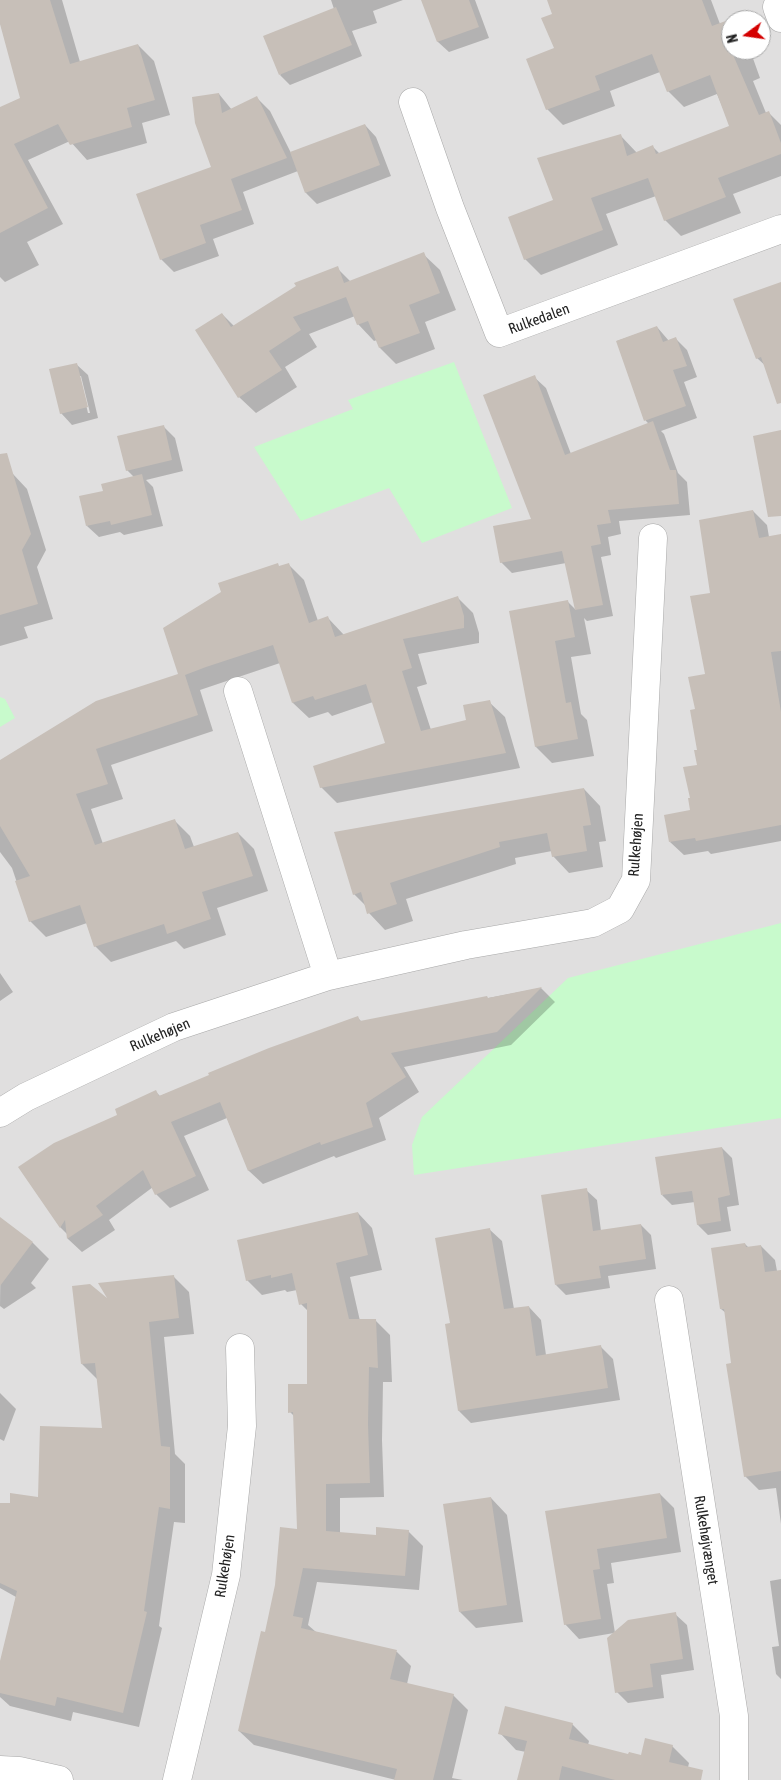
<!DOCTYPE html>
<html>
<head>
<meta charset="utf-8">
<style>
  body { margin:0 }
  #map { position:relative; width:781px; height:1780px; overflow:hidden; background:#f2efe9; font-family:"Asap Condensed",sans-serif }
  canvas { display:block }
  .north { position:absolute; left:721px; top:10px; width:50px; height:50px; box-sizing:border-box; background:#fff; border:1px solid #a7a7a7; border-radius:50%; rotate:256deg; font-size:14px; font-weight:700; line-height:20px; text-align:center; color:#222 }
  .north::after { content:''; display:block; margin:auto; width:18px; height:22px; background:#d40000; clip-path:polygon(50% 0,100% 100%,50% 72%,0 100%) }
</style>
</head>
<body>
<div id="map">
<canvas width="781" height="1780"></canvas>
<div class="north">N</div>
</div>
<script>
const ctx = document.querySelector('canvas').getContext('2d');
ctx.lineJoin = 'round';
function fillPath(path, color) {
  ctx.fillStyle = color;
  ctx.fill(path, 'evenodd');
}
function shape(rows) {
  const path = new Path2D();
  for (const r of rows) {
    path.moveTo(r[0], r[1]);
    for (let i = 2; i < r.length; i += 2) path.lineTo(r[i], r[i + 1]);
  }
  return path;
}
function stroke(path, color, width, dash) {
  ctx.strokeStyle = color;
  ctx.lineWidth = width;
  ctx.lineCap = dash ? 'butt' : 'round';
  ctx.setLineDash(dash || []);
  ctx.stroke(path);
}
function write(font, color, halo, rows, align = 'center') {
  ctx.font = font + ' "Asap Condensed",sans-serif';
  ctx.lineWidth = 5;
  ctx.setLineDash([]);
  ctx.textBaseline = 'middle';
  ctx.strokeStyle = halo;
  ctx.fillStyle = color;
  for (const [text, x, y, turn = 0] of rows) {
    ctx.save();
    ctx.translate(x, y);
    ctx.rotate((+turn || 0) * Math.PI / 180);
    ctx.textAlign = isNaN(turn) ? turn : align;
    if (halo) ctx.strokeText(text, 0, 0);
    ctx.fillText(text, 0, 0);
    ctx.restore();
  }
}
const residential = shape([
  [0,0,781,0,781,1780,0,1780],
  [731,20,761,20,761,50,731,50]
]);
const park = shape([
  [454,362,512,508,422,543,389,488,301,521,254,447,353,409,348,400],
  [0,697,5,699,15,718,0,727],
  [781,923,781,1118,414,1175,412,1145,422,1117,568,978]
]);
const shadow = shape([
  [0,0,62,0,80,62,138,45,154,61,170,115,142,123,147,143,87,160,70,141,28,160,63,224,27,242,39,265,5,282,0,277,0,108,22,98,0,22],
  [331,0,403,0,373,11,377,23,352,31,362,56,290,85,280,75,334,9],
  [423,0,475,0,489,38,449,52,438,42],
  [548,0,711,0,720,24,731,23,731,50,750,50,760,78,753,81,766,113,768,112,781,125,781,176,733,194,741,213,681,236,665,220,656,196,606,214,618,245,541,275,525,259,555,201,620,135,637,153,653,147,660,154,731,127,717,94,684,107,668,91,660,72,610,91,615,106,563,125,547,109,555,49,554,14],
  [219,94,232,110,257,98,270,111,291,153,365,125,376,137,391,176,317,204,306,193,298,171,243,192,254,224,213,239,219,256,174,272,161,259,212,168],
  [423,254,440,270,456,310,425,322,435,349,396,364,380,348,377,340,374,341,358,324,355,316,309,334,317,347,285,367,297,387,256,413,239,397,222,314,234,326,337,268,351,282],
  [781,283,781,371,769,369,757,358],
  [657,327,669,341,676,339,687,350,697,377,684,382,697,418,661,431,664,434,678,473,687,482,690,515,619,521,621,534,608,537,611,555,601,557,613,616,587,621,584,618,591,654,571,657,581,714,587,720,594,756,552,763,536,747,510,612,568,602,576,610,566,563,512,573,501,562,532,520,534,377,546,388,571,454,649,424,646,421,617,341],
  [76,364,88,375,98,418,72,425,61,413],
  [79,376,81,376,90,413,88,413],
  [163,426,175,438,183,471,146,480,153,487,163,526,124,535,120,532,99,537,87,526,104,492,134,477,127,470],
  [12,473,27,489,46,550,37,567,53,619,24,627,28,638,0,646,0,477],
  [753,511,767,525,769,537,781,535,781,841,711,854,708,851,684,855,670,842,692,811,691,799,698,766,696,710,706,675,711,594],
  [288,564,304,580,318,621,328,618,344,635,457,597,473,613,479,633,479,643,418,654,427,684,417,687,431,730,467,721,489,702,505,717,520,768,337,803,321,787,386,743,373,702,332,716,328,712,309,718,293,703,280,663,200,690,213,731,111,765,123,799,91,809,103,844,174,820,190,836,194,847,238,833,254,849,268,891,217,908,226,935,184,949,176,941,111,962,95,946,87,923,46,937,30,921,12,868,0,852,0,761,179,675,280,567],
  [584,789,600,806,606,841,599,842,603,867,569,873,553,856,552,851,515,858,516,864,406,899,413,921,385,930,369,913,366,906,354,894],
  [0,973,13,992,0,1001],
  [541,988,555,1002,511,1045,404,1067,419,1092,379,1118,386,1140,336,1158,334,1156,263,1184,249,1171,227,1118,184,1136,209,1190,170,1208,156,1194,153,1187,109,1220,115,1230,82,1252,68,1239,68,1235,60,1227,119,1116,156,1092,160,1096,358,1018,362,1022],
  [722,1148,732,1158,739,1205,727,1207,731,1231,708,1235,698,1225,695,1202,672,1205,662,1195],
  [586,1190,597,1200,601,1231,641,1225,651,1235,656,1269,608,1276,610,1288,566,1295,556,1285],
  [358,1213,372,1228,382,1270,350,1277,360,1321,376,1321,390,1335,392,1382,383,1382,382,1440,384,1497,340,1498,340,1533,377,1536,408,1531,423,1546,419,1590,317,1582,308,1625,316,1632,397,1652,411,1666,407,1684,453,1695,468,1710,452,1778,463,1780,396,1780,254,1745,239,1731,266,1633,298,1530,294,1416,290,1412,309,1386,308,1311,301,1304,297,1290,287,1292,285,1290,262,1295,247,1280],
  [1,1219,33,1243,49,1259,31,1283,36,1288,4,1309,0,1306],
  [489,1229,502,1241,514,1309,529,1307,541,1320,546,1355,601,1347,613,1359,620,1400,471,1423,459,1411,451,1324],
  [745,1244,749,1248,761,1246,775,1260,777,1271,781,1273,781,1524,776,1488,759,1490,745,1476,726,1313,721,1309],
  [174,1277,189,1292,194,1334,164,1337,175,1454,185,1464,185,1523,174,1522,159,1626,162,1628,139,1727,73,1712,71,1721,10,1706,0,1697,0,1666,16,1597,0,1588,0,1522,39,1498,104,1429,98,1380,82,1364,112,1302],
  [0,1393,16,1409,4,1441,0,1439],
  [660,1494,674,1508,681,1552,611,1563,614,1583,607,1584,615,1633,675,1614,687,1625,694,1670,661,1675,664,1698,628,1703,617,1692,614,1633,579,1639,565,1624,546,1512],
  [491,1498,507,1515,523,1622,476,1628,460,1612],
  [781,1579,781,1679,776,1674,772,1647,779,1646,770,1581],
  [572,1724,589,1741,588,1745,629,1756,642,1757,672,1746,689,1763,685,1780,519,1780,526,1752,516,1750,500,1733]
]);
const building = shape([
  [0,0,50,0,70,64,138,44,155,100,127,108,132,127,70,145,58,124,14,144,48,208,0,233,0,107,20,98,0,24],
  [421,0,469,0,479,27,437,42],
  [547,0,702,0,712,26,731,19,731,50,759,115,769,111,781,143,781,154,718,178,726,197,664,221,648,178,591,198,603,230,524,260,508,217,553,200,537,158,621,134,627,156,653,145,656,154,729,126,710,75,667,92,652,54,595,76,600,90,546,110,526,59,554,48,541,18,552,14],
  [336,7,352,45,279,75,263,36],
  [219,93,222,113,257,96,287,158,231,179,242,210,200,225,206,243,160,260,136,194,211,167,195,123,192,97],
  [365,124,380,165,305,193,290,152],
  [424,252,440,293,409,305,420,333,379,348,368,321,357,325,346,297,293,317,301,330,269,351,282,370,238,398,195,330,222,313,231,327,296,286,294,283,338,266,344,283],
  [781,282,781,403,777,404,761,357,756,359,733,299],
  [657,326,663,342,676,337,687,366,673,370,686,406,644,421,616,341],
  [77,363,88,407,60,414,49,369],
  [535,375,565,455,653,421,670,470,676,470,679,504,608,510,611,523,597,525,601,544,591,546,603,605,575,610,562,551,500,563,493,526,531,519,483,395],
  [164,425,172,460,126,471,117,436],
  [781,430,781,516,768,517,753,436],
  [7,453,31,534,22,550,38,604,0,615,0,454],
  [142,474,152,515,111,525,110,521,86,526,79,496,103,491,101,484],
  [753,510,759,538,781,534,781,651,771,652,781,712,781,825,696,841,695,838,669,842,664,815,690,810,688,798,690,798,683,767,697,765,694,750,697,750,690,710,695,709,688,677,705,674,690,596,710,593,699,520],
  [278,563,279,566,289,563,309,623,328,616,335,637,458,596,464,616,464,628,403,639,412,668,402,671,421,731,466,720,463,705,490,700,506,753,320,788,313,766,385,743,366,684,315,700,313,696,292,703,273,645,206,667,185,675,198,715,96,749,108,784,76,794,95,845,175,819,185,849,238,832,253,876,202,892,211,919,167,934,164,924,94,947,80,905,29,922,15,881,30,876,0,826,0,760,96,701,178,674,163,628,221,592,218,583],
  [568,600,575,637,555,641,566,703,571,702,578,739,535,747,509,611],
  [584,788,591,825,583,826,587,851,552,857,547,833,499,842,500,847,390,883,397,904,367,914,361,892,353,895,334,832],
  [542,987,497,1032,391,1053,406,1077,366,1103,373,1127,321,1145,320,1142,248,1171,220,1102,171,1122,196,1176,155,1195,143,1170,96,1206,103,1215,67,1239,65,1220,60,1228,18,1167,54,1143,117,1115,115,1109,156,1090,159,1096,209,1075,208,1073,269,1048,358,1016,360,1021,487,996,488,998],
  [722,1147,730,1195,718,1198,721,1221,697,1225,692,1191,661,1195,655,1157],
  [587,1188,593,1231,641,1224,646,1259,599,1266,601,1278,555,1285,541,1195],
  [358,1212,368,1255,336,1263,349,1319,376,1319,378,1368,369,1367,368,1424,370,1483,326,1484,326,1531,376,1535,376,1527,409,1530,405,1576,303,1568,293,1616,303,1618,301,1628,397,1650,390,1679,454,1694,433,1780,394,1780,397,1769,238,1731,261,1631,265,1632,275,1585,280,1527,297,1529,293,1412,288,1413,288,1384,307,1384,307,1303,299,1305,292,1273,271,1278,271,1275,246,1281,237,1240],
  [0,1217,33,1242,0,1286],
  [490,1228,504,1309,529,1306,536,1356,601,1345,608,1388,458,1411,445,1324,450,1323,435,1238],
  [745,1243,746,1247,761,1245,765,1272,781,1270,781,1471,744,1477,726,1364,731,1363,724,1309,720,1309,711,1248],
  [174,1275,179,1318,149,1322,161,1446,170,1447,170,1509,159,1507,144,1611,147,1612,123,1713,57,1697,55,1706,0,1693,0,1661,17,1591,0,1583,0,1503,10,1503,10,1493,38,1497,40,1426,102,1428,95,1363,81,1364,72,1286,90,1284,107,1298,98,1283],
  [660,1493,667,1538,597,1549,600,1569,593,1570,601,1619,564,1625,545,1511],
  [491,1497,507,1605,459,1612,443,1504],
  [676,1612,683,1659,650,1664,653,1687,615,1693,607,1638,628,1620],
  [505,1706,573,1723,569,1739,628,1754,629,1752,641,1755,645,1738,673,1745,669,1762,703,1770,701,1780,615,1780,562,1766,559,1780,517,1780,527,1741,498,1734]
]);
const minor = shape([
  [777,7,781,18],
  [413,102,450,208,499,333,781,229],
  [238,691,328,976],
  [0,1113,26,1097,174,1027,328,976,466,945,593,923,620,909,636,880,653,538],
  [669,1300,734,1716,734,1780],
  [0,1770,19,1771,59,1780],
  [177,1780,226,1575,242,1426,240,1348]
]);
const streetNames = [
  ["Rulkedalen",539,319,-20],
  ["Rulkehøjen",636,845,-86],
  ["Rulkehøjen",160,1035,-23],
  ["Rulkehøjvænget",706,1540,81],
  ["Rulkehøjen",225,1566,-81]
];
fillPath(residential, '#e0dfdf');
fillPath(park, '#c8facc');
fillPath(shadow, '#0003');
fillPath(building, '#c7bfb8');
stroke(minor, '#a9a9a9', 29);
stroke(minor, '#fff', 28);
write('15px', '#222', '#fff', streetNames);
</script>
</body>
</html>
